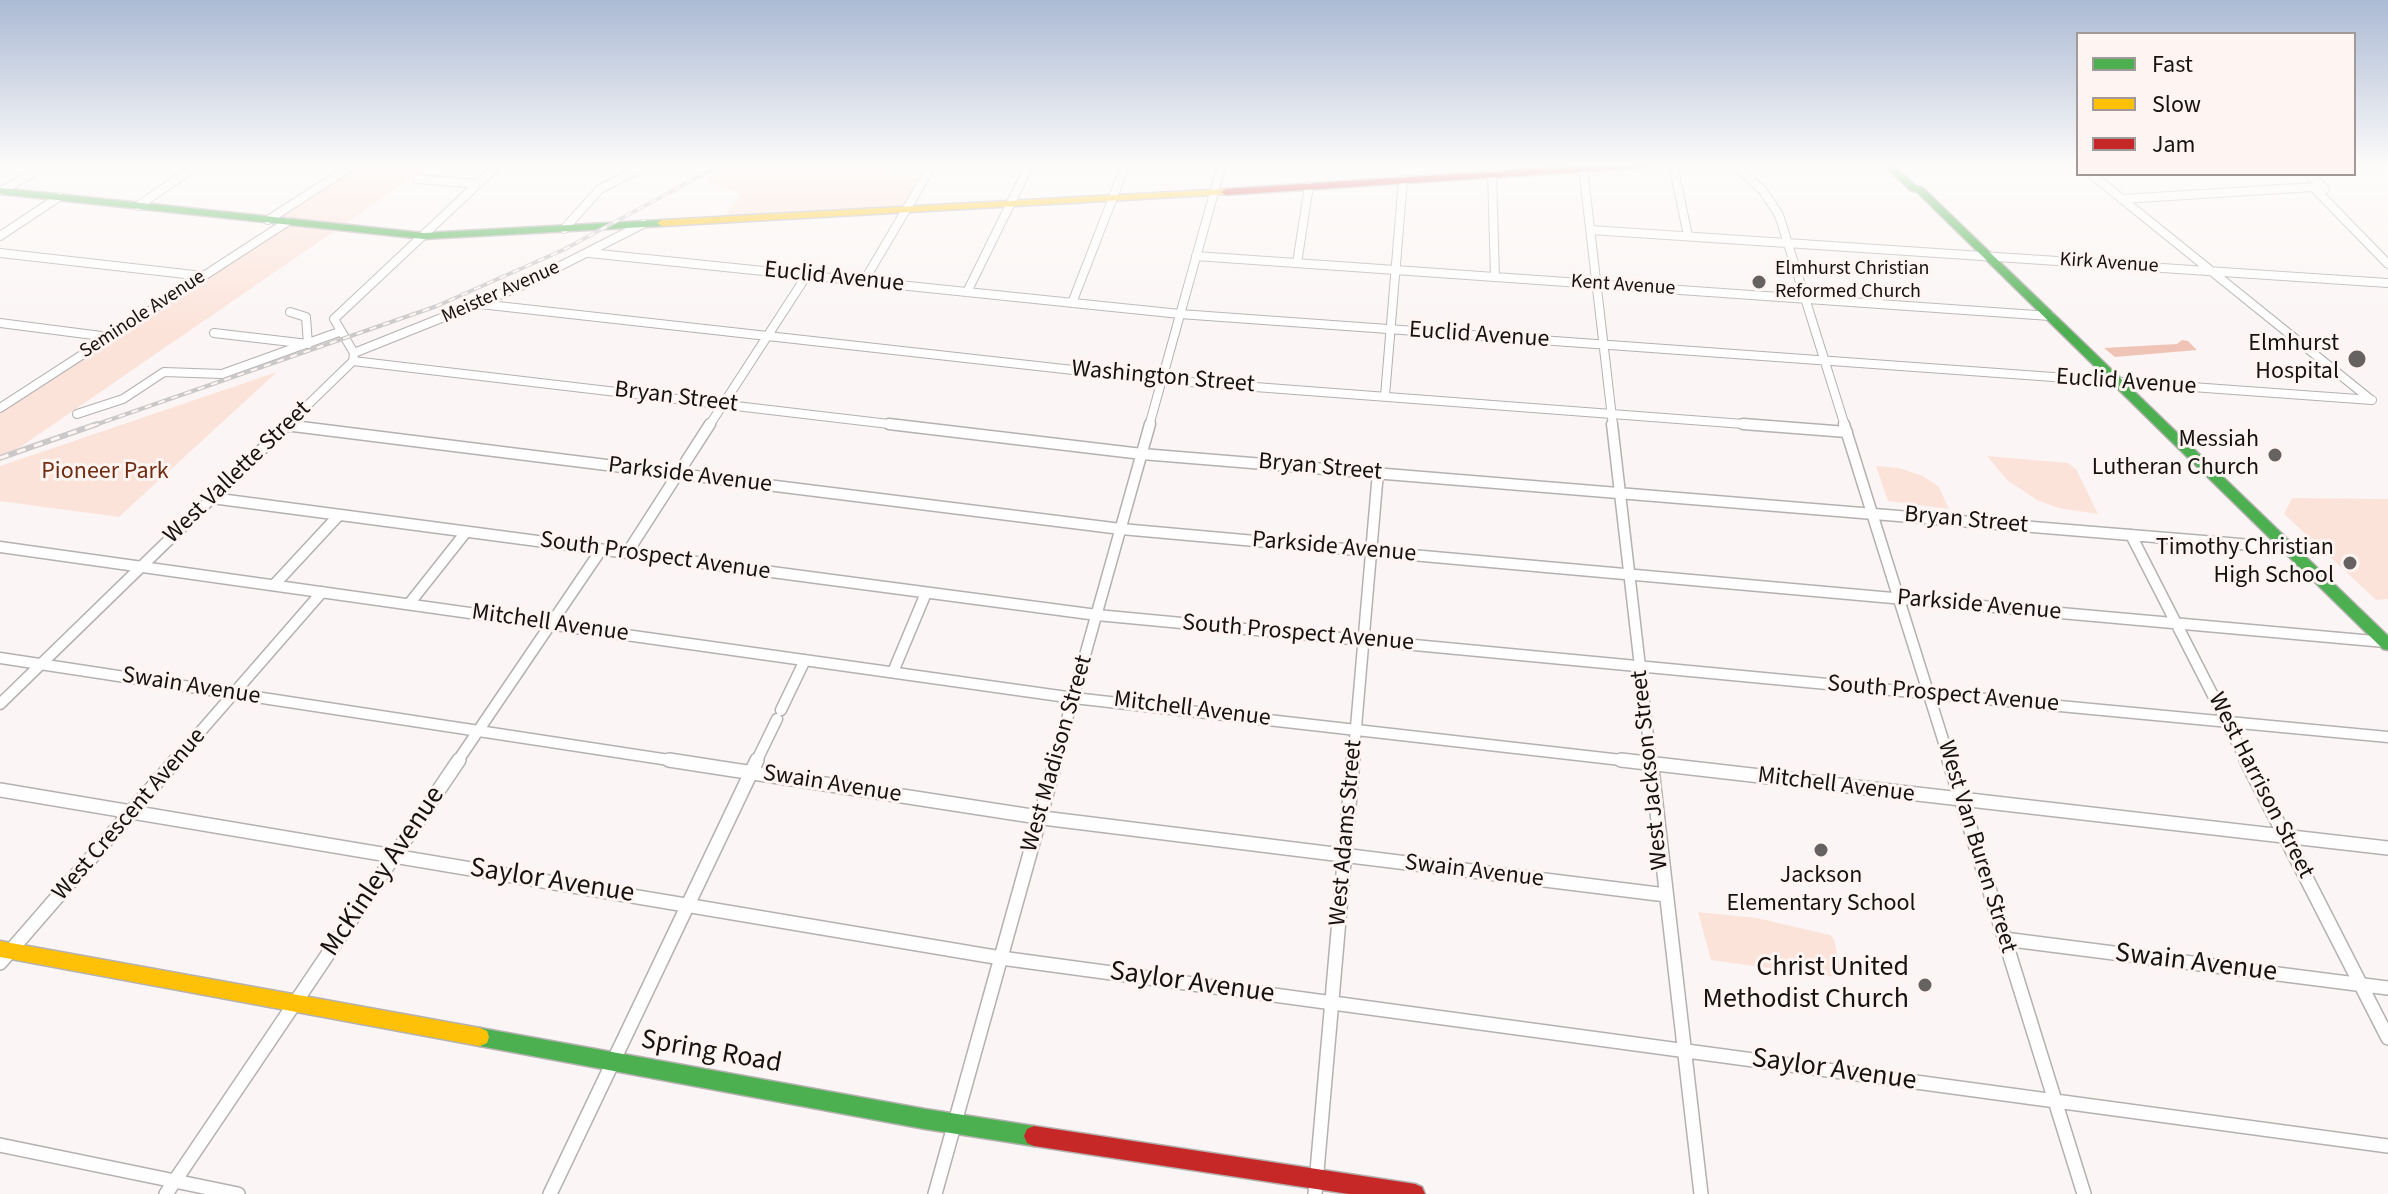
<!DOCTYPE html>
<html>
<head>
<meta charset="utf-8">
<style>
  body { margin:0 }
  #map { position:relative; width:2388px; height:1194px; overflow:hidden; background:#fbf6f5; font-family:"Source Sans 3",sans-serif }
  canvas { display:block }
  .legend { position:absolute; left:2076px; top:32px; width:280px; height:144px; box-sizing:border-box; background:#fef5f2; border:2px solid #a19a98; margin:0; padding:10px 14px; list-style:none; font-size:24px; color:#151211 }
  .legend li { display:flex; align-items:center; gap:16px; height:40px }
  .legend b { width:40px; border:2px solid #a19a98 }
</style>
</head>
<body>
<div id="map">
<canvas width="2388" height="1194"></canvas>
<ul class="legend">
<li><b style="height:10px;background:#4caf50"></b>Fast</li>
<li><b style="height:10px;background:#ffc107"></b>Slow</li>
<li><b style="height:10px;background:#c62828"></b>Jam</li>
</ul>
</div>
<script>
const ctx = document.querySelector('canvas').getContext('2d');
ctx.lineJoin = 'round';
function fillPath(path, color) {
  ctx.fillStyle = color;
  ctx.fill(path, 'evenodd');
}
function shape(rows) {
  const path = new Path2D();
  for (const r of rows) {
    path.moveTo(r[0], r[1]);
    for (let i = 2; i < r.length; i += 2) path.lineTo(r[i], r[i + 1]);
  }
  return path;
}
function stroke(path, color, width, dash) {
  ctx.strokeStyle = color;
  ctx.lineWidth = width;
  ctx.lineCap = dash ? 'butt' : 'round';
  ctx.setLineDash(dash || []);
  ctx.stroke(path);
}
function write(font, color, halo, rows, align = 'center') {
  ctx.font = font + ' "Source Sans 3",sans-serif';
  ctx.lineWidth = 6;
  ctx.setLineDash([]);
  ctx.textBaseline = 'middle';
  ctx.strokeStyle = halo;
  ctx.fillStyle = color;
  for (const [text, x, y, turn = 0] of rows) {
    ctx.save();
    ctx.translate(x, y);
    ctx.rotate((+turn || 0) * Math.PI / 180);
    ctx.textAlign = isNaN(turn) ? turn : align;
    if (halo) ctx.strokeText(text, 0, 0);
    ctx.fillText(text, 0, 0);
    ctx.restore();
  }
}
const green = shape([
  [361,164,432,164,0,461,0,409,292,220,274,218],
  [736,164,890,164,883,175,919,178,904,207,724,217,741,194,706,181],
  [277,372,119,517,0,501,0,466],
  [1987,456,2068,463,2076,469,2098,514,2058,508,2037,500,2007,480],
  [1876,466,1899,468,1923,476,1939,487,1949,509,1888,501],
  [2292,498,2388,499,2388,599,2376,600,2284,514],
  [1698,912,1757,918,1830,935,1834,939,1842,978,1711,960]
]);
const water = shape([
  [2182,340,2188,341,2197,350,2115,357,2104,348,2177,344]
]);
const streetFar2 = shape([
  [1673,164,1688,236],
  [1734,164,1763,191,1779,215,1845,426],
  [1583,168,1613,426],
  [1492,173,1495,277],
  [2091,174,2370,399],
  [2309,174,2325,189],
  [418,179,478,184],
  [1,191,49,164],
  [2122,199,2313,187,2388,264],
  [138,206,199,164],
  [268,220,355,164],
  [564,229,600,189,648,164],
  [1591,230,2388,283],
  [0,236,59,197],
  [0,253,203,276],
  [589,253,1180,314,2372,400],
  [1196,256,2050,316],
  [1297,263,1309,186],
  [864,281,933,164],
  [967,292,1030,164],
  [1072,303,1126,164],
  [480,304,1163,380,1770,426],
  [0,323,109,337],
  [214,333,308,344,306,317,290,312],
  [354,353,519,287,643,224],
  [353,361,906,426],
  [1385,396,1403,180],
  [0,408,287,222],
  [77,414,123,399,164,372,222,374,339,332],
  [285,425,294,426],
  [286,426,353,361,354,353,334,319,499,164],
  [709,426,807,275],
  [1149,426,1222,164]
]);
const streetFar1 = shape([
  [889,424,1142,454,2289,548],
  [1612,424,1651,762],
  [1743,424,1847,432],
  [1844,424,1950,762],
  [285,425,1121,529,2385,642],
  [212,498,1097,615,2388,737],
  [2131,535,2247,762],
  [0,547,1074,698,1639,762],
  [627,553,710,424],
  [274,585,339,515],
  [409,604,466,532],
  [0,658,682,762],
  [893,672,926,593],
  [0,704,288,424],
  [781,710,805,660],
  [174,762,322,592],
  [457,762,601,550],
  [756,762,777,719],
  [1055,762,1150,424],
  [1353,762,1378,472]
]);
const street = shape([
  [669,760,1051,819,1666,895],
  [1621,760,2388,848],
  [1651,760,1701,1194],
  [1949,760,2084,1194],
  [2246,760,2388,1038],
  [0,790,1001,958,2388,1146],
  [2004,939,2388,988],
  [0,963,176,760],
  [0,1145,238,1194],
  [166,1194,459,760],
  [550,1194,757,760],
  [935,1194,1056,760],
  [1315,1194,1353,760]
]);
const fast = shape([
  [1883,164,1892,164,1916,186,1923,188,2388,636,2388,650,2383,649,1917,192,1910,190,1883,164],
  [0,188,424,233,662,220,667,223,662,226,424,239,0,194,0,188],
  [480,1028,925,1109,1034,1126,1041,1129,1044,1136,1041,1143,1034,1146,925,1129,480,1046,473,1043,471,1037,473,1031,480,1028]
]);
const slow = shape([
  [1226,189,1231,192,1229,194,662,226,657,223,662,220,1226,189],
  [0,941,480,1028,487,1031,489,1037,487,1043,480,1046,0,957,0,941]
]);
const jam = shape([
  [1612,164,1654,164,1649,167,1226,195,1221,192,1226,189,1612,164],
  [1034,1126,1415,1184,1422,1187,1425,1194,1349,1194,1034,1146,1027,1143,1024,1136,1027,1129,1034,1126]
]);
const railFar1 = shape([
  [92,426,437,306,563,250,722,164]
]);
const rail = shape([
  [0,458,97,424]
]);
const markers = [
  [1759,282,8,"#666261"],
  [2357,359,10,"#666261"],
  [2275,455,8,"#666261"],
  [2350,563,8,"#666261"],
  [1821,850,8,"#666261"],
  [1925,985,8,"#666261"]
];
const farStreetnames = [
  ["Kirk Avenue",2109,264,4],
  ["Kent Avenue",1623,286,4],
  ["Meister Avenue",501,293,-24],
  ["Seminole Avenue",143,315,-33]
];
const farPoinames = [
  ["Elmhurst Christian",1775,270],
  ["Reformed Church",1775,293]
];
const streetNames = [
  ["Euclid Avenue",834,278,6],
  ["Euclid Avenue",1479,336,4],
  ["Washington Street",1163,378,5],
  ["Euclid Avenue",2126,383,4],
  ["Bryan Street",676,398,7],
  ["Bryan Street",1320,468,5],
  ["West Vallette Street",238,473,-44],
  ["Parkside Avenue",690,476,7],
  ["Bryan Street",1966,521,5],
  ["Parkside Avenue",1334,548,5],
  ["South Prospect Avenue",655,557,8],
  ["Parkside Avenue",1979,606,5],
  ["Mitchell Avenue",550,624,8],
  ["South Prospect Avenue",1298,634,5],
  ["Swain Avenue",191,687,9],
  ["South Prospect Avenue",1943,695,5],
  ["Mitchell Avenue",1192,710,7],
  ["West Madison Street",1058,754,-74],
  ["West Jackson Street",1651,770,-96],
  ["Swain Avenue",832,785,9],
  ["Mitchell Avenue",1836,786,7],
  ["West Harrison Street",2260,786,63],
  ["West Crescent Avenue",130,815,-49],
  ["West Adams Street",1347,833,-85],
  ["West Van Buren Street",1976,847,73],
  ["Swain Avenue",1474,872,7]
];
const poiNames = [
  ["Elmhurst",2339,345],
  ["Hospital",2339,373],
  ["Messiah",2259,441],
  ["Lutheran Church",2259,469],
  ["Timothy Christian",2334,549],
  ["High School",2334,577],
  ["Jackson",1821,877,"center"],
  ["Elementary School",1821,905,"center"]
];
const parkNames = [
  ["Pioneer Park",105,473]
];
const nearStreetnames = [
  ["McKinley Avenue",384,872,-56],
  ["Saylor Avenue",552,882,9],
  ["Swain Avenue",2196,964,7],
  ["Saylor Avenue",1192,984,8],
  ["Spring Road",711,1053,10],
  ["Saylor Avenue",1834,1071,8]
];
const nearPoinames = [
  ["Christ United",1909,969],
  ["Methodist Church",1909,1001]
];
fillPath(green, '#fce3da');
fillPath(water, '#efc4b6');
stroke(streetFar2, '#b4b1b0', 10);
stroke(streetFar1, '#b4b1b0', 13);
stroke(street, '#b4b1b0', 16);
stroke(fast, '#b4b1b0', 3);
stroke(slow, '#b4b1b0', 3);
stroke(jam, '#b4b1b0', 3);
stroke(streetFar2, '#fefefe', 8);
stroke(streetFar1, '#fefefe', 10);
stroke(street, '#fefefe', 13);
fillPath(fast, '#4caf50');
fillPath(slow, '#ffc107');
fillPath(jam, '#c62828');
stroke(railFar1, '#cac8c8', 4);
stroke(rail, '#cac8c8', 6);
stroke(railFar1, '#fef5f2', 2, [7]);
stroke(rail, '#fef5f2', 3, [9]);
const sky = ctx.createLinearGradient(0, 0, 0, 331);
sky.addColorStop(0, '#abbad4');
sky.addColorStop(0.5, '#fdfbfa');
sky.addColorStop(1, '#fdfbfa00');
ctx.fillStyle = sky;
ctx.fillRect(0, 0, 2388, 331);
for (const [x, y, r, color] of markers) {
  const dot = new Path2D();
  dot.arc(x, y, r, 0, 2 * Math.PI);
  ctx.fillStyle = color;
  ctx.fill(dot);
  stroke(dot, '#fef5f2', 3);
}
write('20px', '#151211', '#fef5f2', farStreetnames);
write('20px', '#151211', '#fef5f2', farPoinames, 'left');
write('24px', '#151211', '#fef5f2', streetNames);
write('24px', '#151211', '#fef5f2', poiNames, 'right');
write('24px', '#712c12', '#fef5f2', parkNames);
write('28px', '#151211', '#fef5f2', nearStreetnames);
write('28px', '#151211', '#fef5f2', nearPoinames, 'right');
</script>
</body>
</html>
